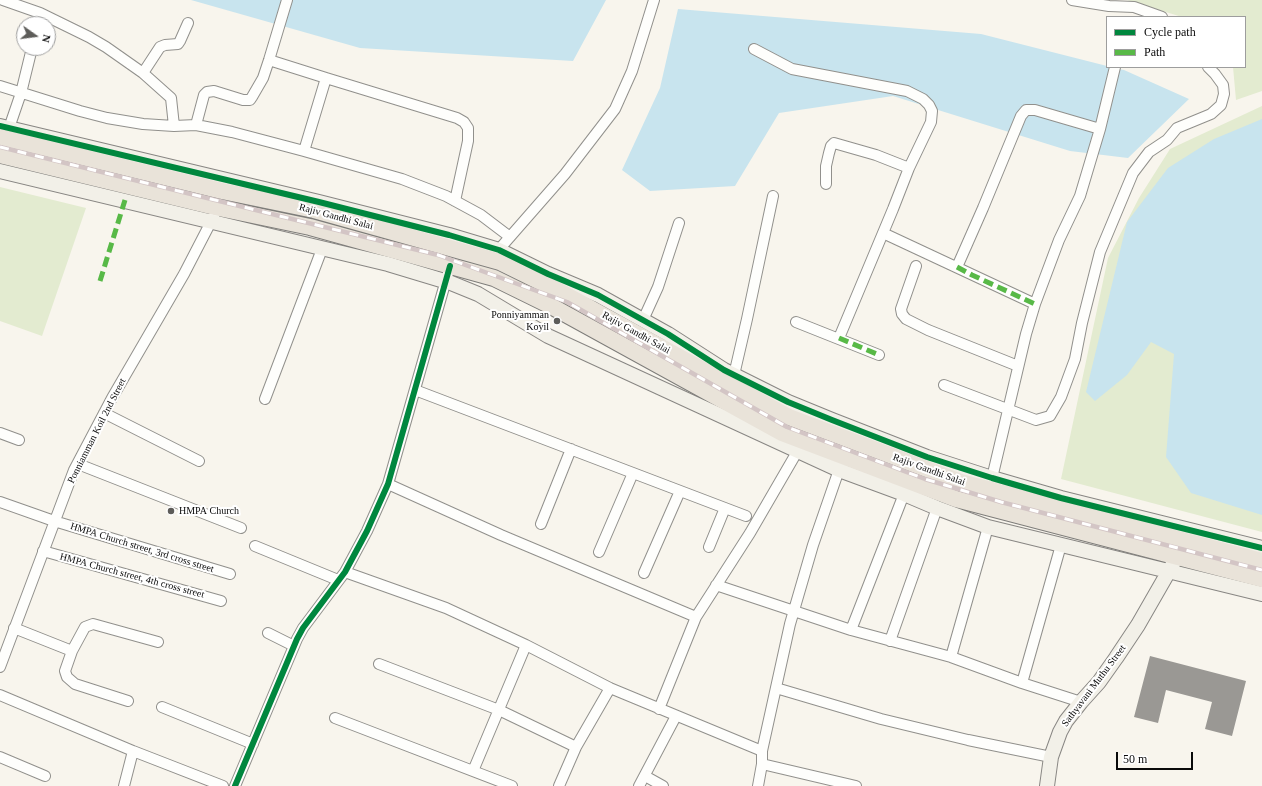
<!DOCTYPE html>
<html>
<head>
<meta charset="utf-8">
<style>
  body { margin:0 }
  #map { position:relative; width:1262px; height:786px; overflow:hidden; background:#f8f5ed; font-family:"Times New Roman",serif }
  canvas { display:block }
  .legend { position:absolute; left:1106px; top:16px; width:140px; height:52px; box-sizing:border-box; background:#fff; border:1px solid #9d9d9d; margin:0; padding:5px 7px; list-style:none; font-size:12px; color:#0a0a0a }
  .legend li { display:flex; align-items:center; gap:8px; height:20px }
  .legend b { width:20px; border:1px solid #9d9d9d }
  .north { position:absolute; left:16px; top:16px; width:40px; height:40px; box-sizing:border-box; background:#fff; border:1px solid #9d9d9d; border-radius:50%; rotate:104deg; font-size:11px; font-weight:700; line-height:16px; text-align:center; color:#0a0a0a }
  .north::after { content:''; display:block; margin:auto; width:14px; height:18px; background:#5d5c59; clip-path:polygon(50% 0,100% 100%,50% 72%,0 100%) }
  .scale { position:absolute; left:1116px; top:752px; width:77px; height:18px; box-sizing:border-box; border:2px solid #0a0a0a; border-top:0; padding-left:5px; font-size:12px; line-height:14px; white-space:nowrap; color:#0a0a0a; -webkit-text-stroke:3px #fff; paint-order:stroke }
</style>
</head>
<body>
<div id="map">
<canvas width="1262" height="786"></canvas>
<ul class="legend">
<li><b style="height:5px;background:#00873e"></b>Cycle path</li>
<li><b style="height:5px;background:#58b947"></b>Path</li>
</ul>
<div class="north">N</div>
<div class="scale">50 m</div>
</div>
<script>
const ctx = document.querySelector('canvas').getContext('2d');
ctx.lineJoin = 'round';
function fillPath(path, color) {
  ctx.fillStyle = color;
  ctx.fill(path, 'evenodd');
}
function shape(rows) {
  const path = new Path2D();
  for (const r of rows) {
    path.moveTo(r[0], r[1]);
    for (let i = 2; i < r.length; i += 2) path.lineTo(r[i], r[i + 1]);
  }
  return path;
}
function stroke(path, color, width, dash) {
  ctx.strokeStyle = color;
  ctx.lineWidth = width;
  ctx.lineCap = dash ? 'butt' : 'round';
  ctx.setLineDash(dash || []);
  ctx.stroke(path);
}
function write(font, color, halo, rows, align = 'center') {
  ctx.font = font + ' "Times New Roman",serif';
  ctx.lineWidth = 4;
  ctx.setLineDash([]);
  ctx.textBaseline = 'middle';
  ctx.strokeStyle = halo;
  ctx.fillStyle = color;
  for (const [text, x, y, turn = 0] of rows) {
    ctx.save();
    ctx.translate(x, y);
    ctx.rotate((+turn || 0) * Math.PI / 180);
    ctx.textAlign = isNaN(turn) ? turn : align;
    if (halo) ctx.strokeText(text, 0, 0);
    ctx.fillText(text, 0, 0);
    ctx.restore();
  }
}
const green = shape([
  [1127,0,1262,0,1262,91,1236,100,1233,67,1245,67,1245,17,1182,17],
  [1262,106,1262,532,1061,479,1108,258,1139,198,1170,149],
  [0,187,86,208,42,336,0,321]
]);
const water = shape([
  [191,0,606,0,573,61,360,48],
  [678,9,981,34,1107,66,1107,67,1124,70,1189,99,1128,158,1070,151,893,96,779,113,735,186,650,191,622,170,660,88],
  [1262,119,1262,515,1191,493,1166,457,1174,354,1151,342,1127,375,1095,401,1086,392,1127,222,1168,168,1214,139]
]);
const building = shape([
  [1150,656,1246,681,1232,736,1205,729,1212,702,1166,690,1158,723,1134,717]
]);
const street = shape([
  [3,0,40,13,89,37,106,47,143,73,171,98,174,126],
  [1072,0,1109,6,1134,7,1162,17],
  [37,24,40,13],
  [754,49,792,69,907,91,923,99,929,105,932,111,931,122,909,168,893,209,839,338],
  [143,73,160,47,165,45,178,44,180,41,188,23],
  [326,78,457,118,464,122,468,128,468,141,455,201],
  [0,86,80,111,107,118,143,124,174,126,196,125,232,132,304,151,326,78,269,60],
  [196,125,204,95,207,92,214,91,243,100,250,100,252,97,263,78,269,60,287,0],
  [9,128,21,93,32,48],
  [304,151,402,179,446,196,481,215,510,237],
  [826,184,826,166,829,153,831,146,834,143,876,155,909,168],
  [883,233,1035,304],
  [495,254,565,174,615,109,632,71,654,0],
  [916,266,901,309,902,314,906,319,928,330,1018,366],
  [957,267,983,208,1021,116,1026,110,1035,110,1100,129],
  [643,320,658,287,679,223],
  [796,322,879,355],
  [734,375,747,319,773,196],
  [944,385,1036,420,1050,416,1061,397,1075,359,1082,323,1100,252,1133,173,1149,152,1167,140,1177,128,1211,114,1221,105,1224,94,1223,85,1215,74,1208,67],
  [415,390,746,516],
  [265,399,322,249],
  [104,413,199,461],
  [0,433,19,440],
  [78,464,241,528],
  [992,478,1026,334,1035,304,1059,240,1080,196,1100,129,1115,67],
  [388,484,501,535,696,617],
  [0,502,54,521,230,574],
  [541,524,571,449],
  [255,546,338,580],
  [709,547,725,508],
  [43,551,221,601],
  [599,552,633,473],
  [345,572,446,608,526,645,610,688,762,751],
  [644,573,680,491],
  [716,585,851,630,951,657,1022,683,1081,702],
  [14,628,72,651,65,671,67,677,75,684,128,701],
  [851,630,904,494],
  [268,633,294,646],
  [890,641,937,508],
  [72,651,85,627,93,624,158,642],
  [951,657,988,527],
  [379,664,499,710,576,747],
  [0,667,74,470,112,398,184,274,214,216],
  [1022,683,1061,545],
  [776,688,881,719,968,740,1051,757],
  [0,695,133,751,223,786],
  [162,707,253,744],
  [659,709,696,617,750,533,797,452],
  [335,718,512,786],
  [0,757,45,776],
  [762,764,856,786],
  [473,771,526,645],
  [645,776,663,786],
  [124,786,133,751],
  [235,786,297,639,303,628,345,572,367,531,388,484,450,266],
  [559,786,576,747,610,688],
  [639,786,676,716],
  [758,786,762,764,762,751,790,624,813,545,841,464]
]);
const secondary = shape([
  [0,126,319,202,449,235,499,250,548,274,598,295,668,334,724,370,788,402,832,420,927,457,992,478,1061,498,1262,548],
  [0,171,388,264,451,283,478,294,548,336,700,406,839,470,904,494,937,508,988,527,1262,594],
  [1047,786,1051,757,1060,732,1066,721,1081,702,1099,682,1116,658,1138,625,1173,564]
]);
const primary = shape([
  [0,137,222,191,314,210,500,262,559,291,789,417,961,482,1262,561],
  [0,155,219,208,310,227,494,278,551,306,782,433,956,499,1262,579]
]);
const rail = shape([
  [0,147,438,255,567,302,787,427,925,479,1001,502,1262,570]
]);
const quiet = shape([
  [957,267,972,275,1035,304],
  [100,281,125,200],
  [839,338,879,355]
]);
const cycleway = shape([
  [0,126,319,202,449,235,499,250,548,274,598,295,668,334,724,370,788,402,832,420,927,457,992,478,1061,498,1262,548],
  [235,786,297,639,303,628,345,572,367,531,388,484,450,266]
]);
const markers = [
  [557,321,4,"#5d5c59"],
  [171,511,4,"#5d5c59"]
];
const streetNames = [
  ["Rajiv Gandhi Salai",336,217,15],
  ["Rajiv Gandhi Salai",636,333,29],
  ["Ponniamman Koil 2nd Street",97,431,-63],
  ["Rajiv Gandhi Salai",929,470,20],
  ["HMPA Church street, 3rd cross street",142,548,17],
  ["HMPA Church street, 4th cross street",132,576,15],
  ["Sathyavani Muthu Street",1094,686,-53]
];
const poiNames = [
  ["Ponniyamman",549,315],
  ["Koyil",549,327],
  ["HMPA Church",179,511,"left"]
];
fillPath(green, '#e3ebd0');
fillPath(water, '#c8e4ee');
fillPath(building, '#9a9894');
stroke(street, '#91908c', 12);
stroke(secondary, '#888683', 16);
stroke(primary, '#7e7d7a', 18);
stroke(street, '#fefefc', 10);
stroke(secondary, '#f2f0e8', 14);
stroke(primary, '#e9e3d9', 16);
stroke(rail, '#d3c5c5', 4.5);
stroke(rail, '#fff', 3, [9]);
stroke(quiet, '#58b947', 5, [10, 5]);
stroke(cycleway, '#00873e', 6);
for (const [x, y, r, color] of markers) {
  const dot = new Path2D();
  dot.arc(x, y, r, 0, 2 * Math.PI);
  ctx.fillStyle = color;
  ctx.fill(dot);
  stroke(dot, '#fff', 1.5);
}
write('10px', '#0a0a0a', '#fff', streetNames);
write('10px', '#0a0a0a', '#fff', poiNames, 'right');
</script>
</body>
</html>
